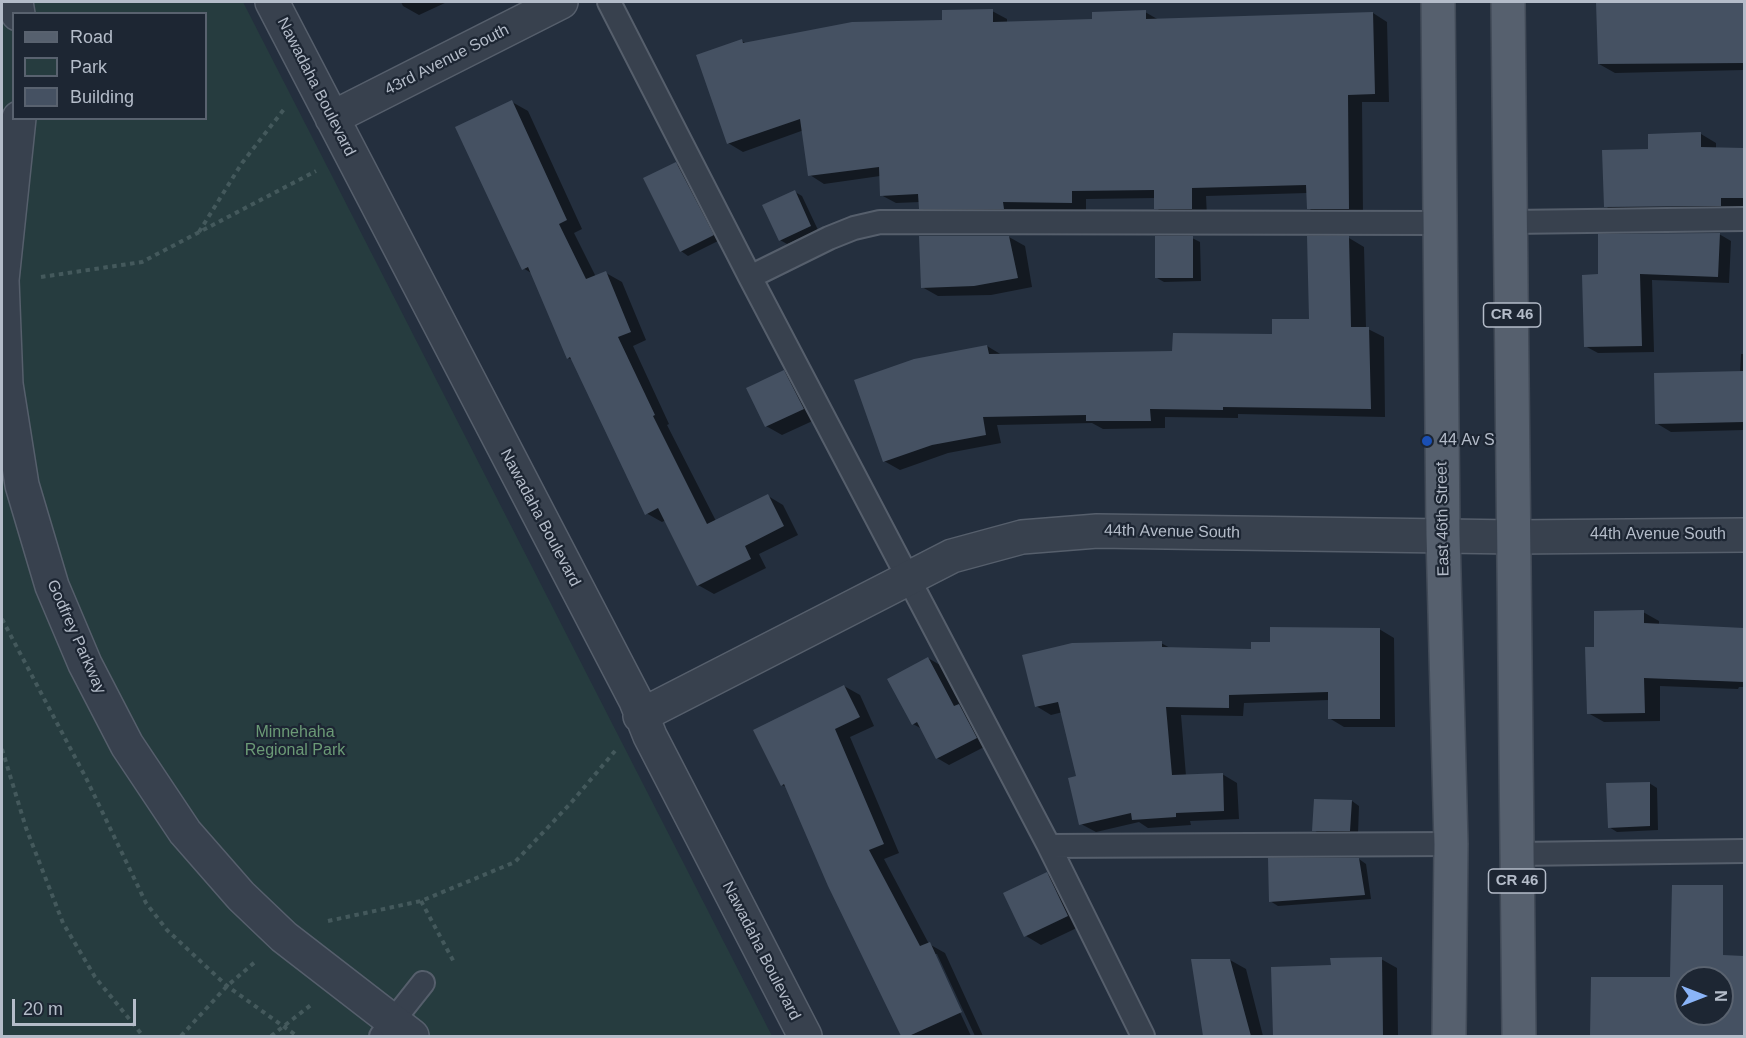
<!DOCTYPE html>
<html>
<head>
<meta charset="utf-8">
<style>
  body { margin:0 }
  #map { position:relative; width:1746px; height:1038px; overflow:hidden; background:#242f3e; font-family:Arial,sans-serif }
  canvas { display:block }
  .frame { position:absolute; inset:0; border:3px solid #b4bcc9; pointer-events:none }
  .legend { position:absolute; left:12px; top:12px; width:195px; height:108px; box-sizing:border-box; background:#1d2633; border:2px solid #59626f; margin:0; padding:8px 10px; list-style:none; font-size:18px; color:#b4bcc9 }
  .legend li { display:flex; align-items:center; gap:12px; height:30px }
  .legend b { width:30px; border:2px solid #59626f }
  .north { position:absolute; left:1674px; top:966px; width:60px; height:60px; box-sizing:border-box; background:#1d2633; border:2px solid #59626f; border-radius:50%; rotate:90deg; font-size:16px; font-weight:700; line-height:24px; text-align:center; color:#b4bcc9 }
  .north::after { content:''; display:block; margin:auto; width:21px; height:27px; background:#8ab4f8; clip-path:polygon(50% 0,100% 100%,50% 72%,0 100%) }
  .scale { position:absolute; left:12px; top:999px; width:124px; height:27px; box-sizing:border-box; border:3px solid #b4bcc9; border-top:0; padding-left:8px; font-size:18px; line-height:21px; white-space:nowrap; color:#b4bcc9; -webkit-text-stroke:4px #1d2633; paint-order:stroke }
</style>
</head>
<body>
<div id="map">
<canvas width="1746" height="1038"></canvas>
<div class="frame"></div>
<ul class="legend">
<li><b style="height:8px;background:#56606e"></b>Road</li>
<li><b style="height:16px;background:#263c3f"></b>Park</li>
<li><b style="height:16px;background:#455162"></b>Building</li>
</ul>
<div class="north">N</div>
<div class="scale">20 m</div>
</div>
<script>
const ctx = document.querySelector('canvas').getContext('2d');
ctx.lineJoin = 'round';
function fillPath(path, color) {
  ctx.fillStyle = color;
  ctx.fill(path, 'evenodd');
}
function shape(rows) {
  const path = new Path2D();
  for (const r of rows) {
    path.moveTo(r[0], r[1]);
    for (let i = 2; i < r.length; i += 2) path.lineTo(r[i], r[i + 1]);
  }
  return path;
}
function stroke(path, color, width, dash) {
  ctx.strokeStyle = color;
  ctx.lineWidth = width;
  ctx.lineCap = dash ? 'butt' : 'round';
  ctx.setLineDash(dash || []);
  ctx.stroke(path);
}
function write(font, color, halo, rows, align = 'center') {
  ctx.font = font + ' Arial,sans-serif';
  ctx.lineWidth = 4.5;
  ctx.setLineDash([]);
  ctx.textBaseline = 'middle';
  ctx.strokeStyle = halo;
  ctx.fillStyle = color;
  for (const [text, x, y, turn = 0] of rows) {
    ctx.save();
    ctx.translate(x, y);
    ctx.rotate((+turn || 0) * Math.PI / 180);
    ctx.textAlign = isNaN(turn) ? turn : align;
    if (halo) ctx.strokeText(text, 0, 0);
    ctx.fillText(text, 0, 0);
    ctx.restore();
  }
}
const green = shape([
  [2,2,243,2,772,1036,2,1036],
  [14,14,206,14,206,118,14,118]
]);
const shadow = shape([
  [401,2,447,2,419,15,403,6],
  [1597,2,1744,2,1744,70,1615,73,1599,64],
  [992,11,1007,19,1007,23,1093,20,1145,12,1159,20,1373,13,1387,22,1389,102,1362,102,1363,217,1323,217,1308,208,1307,193,1206,196,1207,217,1170,217,1156,208,1156,198,1086,199,1086,211,1017,210,1018,216,935,216,920,208,920,202,896,203,881,195,880,176,824,184,810,175,804,130,743,152,728,143,742,41,747,44,944,21],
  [512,102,528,111,582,229,574,233,596,277,606,273,622,282,646,340,633,346,669,424,667,425,716,521,768,496,783,505,798,535,759,554,766,568,714,594,698,585,666,520,662,522,646,513,573,360,568,358,533,274,523,268],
  [1701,134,1716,143,1716,149,1744,149,1744,206,1736,206,1736,214,1620,215,1605,206,1649,150],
  [676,164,683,168,720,240,688,256,681,251],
  [795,192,802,196,818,230,787,244,780,240],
  [1719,234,1731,241,1729,283,1652,280,1654,352,1598,353,1585,346,1599,276],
  [1009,237,1025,246,1032,287,991,295,938,296,922,287],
  [1192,238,1200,242,1201,281,1164,282,1157,278],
  [1349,238,1364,247,1366,328,1384,337,1385,417,1238,414,1238,418,1165,417,1165,428,1103,429,1092,423,997,425,1001,443,948,453,900,470,884,461,987,346,1002,355,1174,353,1273,336,1310,321],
  [1741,354,1744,354,1744,430,1671,432,1656,423,1740,372],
  [783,371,799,380,819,418,782,435,766,426],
  [1643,612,1659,621,1659,625,1744,630,1744,687,1739,687,1738,689,1660,686,1660,721,1604,722,1588,713,1596,648],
  [1379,629,1394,638,1395,727,1344,727,1329,718,1329,700,1244,703,1243,716,1181,715,1186,776,1222,774,1237,783,1239,819,1190,821,1191,825,1148,828,1139,822,1096,832,1081,824,1078,777,1063,712,1051,715,1036,706,1161,643,1172,649,1253,650,1271,643],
  [928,658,940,665,962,707,971,712,988,745,949,765,937,758,922,729,913,724],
  [844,686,860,695,874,726,850,737,899,853,884,859,929,944,945,953,983,1036,975,1036,937,954,933,954,971,1036,903,1036,830,885,788,788,782,785],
  [1649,783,1657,788,1658,830,1617,832,1609,827],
  [1352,801,1359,806,1358,834,1321,835,1314,830],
  [1359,859,1366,864,1371,899,1278,906,1270,901],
  [1047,874,1062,883,1083,925,1041,945,1026,936],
  [1381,959,1397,968,1398,1036,1275,1036,1272,968,1332,967],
  [1230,960,1246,969,1263,1036,1204,1036,1193,961],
  [1592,978,1686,978,1686,1014,1717,1014,1718,1036,1592,1036]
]);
const building = shape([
  [1596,2,1744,2,1744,63,1598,64],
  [993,9,993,22,1092,19,1092,12,1146,10,1146,19,1373,12,1375,94,1348,95,1349,209,1307,209,1306,185,1192,188,1192,209,1154,209,1154,190,1072,191,1072,203,1003,202,1004,209,919,209,918,194,880,196,879,167,808,176,800,119,727,144,696,55,742,39,743,43,852,22,942,20,942,10],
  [512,100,567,220,559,224,586,279,606,271,631,332,618,337,655,415,653,416,707,524,768,494,784,526,745,546,751,559,697,586,658,508,645,515,570,357,567,359,528,267,522,270,455,127],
  [1701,132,1701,147,1744,148,1744,198,1721,198,1721,206,1604,207,1602,150,1648,149,1648,134],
  [676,162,714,235,680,252,643,178],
  [795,190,811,226,779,241,762,205],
  [1720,233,1718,277,1640,274,1642,346,1584,347,1582,275,1598,274,1598,234],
  [919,236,1009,236,1018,278,974,286,921,288],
  [1155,236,1193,236,1193,278,1155,278],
  [1307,236,1349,236,1351,327,1369,327,1371,409,1223,407,1223,410,1150,409,1151,421,1086,421,1086,415,983,417,986,435,932,445,883,462,854,380,914,359,987,345,989,354,1172,351,1173,333,1272,334,1272,319,1309,319],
  [784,370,804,409,765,427,746,388],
  [1744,371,1744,422,1655,424,1654,373],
  [1644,610,1644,623,1744,628,1744,682,1644,678,1645,713,1587,714,1585,647,1594,647,1594,611],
  [1270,627,1380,628,1380,719,1328,719,1328,692,1229,695,1229,708,1166,707,1172,775,1223,773,1224,811,1176,813,1176,817,1132,820,1131,813,1079,825,1068,778,1076,776,1058,702,1035,707,1022,655,1072,643,1162,641,1162,647,1251,649,1251,642,1270,642],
  [928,657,954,706,959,704,977,738,936,759,917,722,912,725,887,679],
  [844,685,860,717,835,729,884,844,869,850,920,946,930,942,962,1012,909,1036,901,1036,828,886,784,784,781,786,753,730],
  [1650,782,1650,826,1608,828,1606,783],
  [1314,799,1352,800,1350,831,1312,831],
  [1268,858,1359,858,1365,895,1269,902],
  [1047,872,1068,916,1024,937,1003,893],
  [1672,885,1723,885,1723,955,1744,956,1744,1036,1590,1036,1591,977,1670,977],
  [1686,978,1722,978,1722,1014,1686,1014],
  [1382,957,1383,1036,1273,1036,1271,967,1331,965,1330,958],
  [1191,959,1230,959,1251,1036,1203,1036]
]);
const path = shape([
  [199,232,242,163,285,108],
  [41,277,142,262,316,171],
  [2,619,86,778,146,903,167,930,227,986,297,1036],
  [2,749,26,828,63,923,95,977,143,1036],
  [421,901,455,964],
  [328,921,421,901,515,862,570,804,615,751],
  [181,1036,227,986,255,962],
  [271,1036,311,1005]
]);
const lane = shape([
  [609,2,750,277,1049,846,1143,1036],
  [1510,222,1744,219],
  [750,277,829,238,854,228,880,222,1441,223],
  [1049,846,1451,844],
  [1517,854,1744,851],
  [381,1036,423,983]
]);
const street = shape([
  [16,2,18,14],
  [272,2,636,701,650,736,805,1036],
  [19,118,2,280,6,384,22,485,52,586,85,664,127,745,185,832,241,896,284,937,412,1036],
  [332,118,561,2],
  [640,716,952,556,1022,537,1097,531,1515,537,1744,535]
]);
const primary = shape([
  [1438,2,1443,535,1451,844,1449,1036],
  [1508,2,1519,1036]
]);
const markers = [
  [1427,441,6,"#1a4fb4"]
];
const shields = [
  [1512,315,57],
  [1517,881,57]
];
const shieldNames = [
  ["CR 46",1512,315],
  ["CR 46",1517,881]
];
const streetNames = [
  ["43rd Avenue South",447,60,-27],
  ["Nawadaha Boulevard",316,87,63],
  ["Nawadaha Boulevard",540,518,62],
  ["East 46th Street",1443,519,-91],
  ["44th Avenue South",1172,532,1],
  ["44th Avenue South",1658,535],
  ["Godfrey Parkway",76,637,66],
  ["Nawadaha Boulevard",761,951,63]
];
const poiNames = [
  ["44 Av S",1439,441]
];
const parkNames = [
  ["Minnehaha",295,733],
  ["Regional Park",295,751]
];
fillPath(green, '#263c3f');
fillPath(shadow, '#0007');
fillPath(building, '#455162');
stroke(lane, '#565f6c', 26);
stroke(street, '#565f6c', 36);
stroke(primary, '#414a57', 36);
stroke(path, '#44595c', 4, [4.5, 4.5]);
stroke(lane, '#38414e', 22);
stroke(street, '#38414e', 33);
stroke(primary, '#56606e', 33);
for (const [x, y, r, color] of markers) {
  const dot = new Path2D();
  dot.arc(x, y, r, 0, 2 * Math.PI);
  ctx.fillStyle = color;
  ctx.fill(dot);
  stroke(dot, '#1d2633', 2);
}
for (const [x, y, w] of shields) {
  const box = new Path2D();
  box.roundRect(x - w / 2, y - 12, w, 24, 4.5);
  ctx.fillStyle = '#1d2633';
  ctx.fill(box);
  stroke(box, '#b4bcc9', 1.5);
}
write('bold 15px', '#b4bcc9', null, shieldNames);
write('16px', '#b4bcc9', '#1d2633', streetNames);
write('16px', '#b4bcc9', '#1d2633', poiNames, 'left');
write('16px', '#6b9a76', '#1d2633', parkNames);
</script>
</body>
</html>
